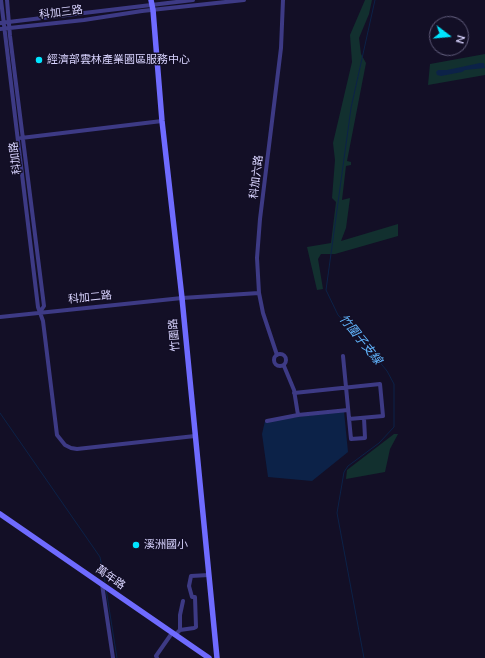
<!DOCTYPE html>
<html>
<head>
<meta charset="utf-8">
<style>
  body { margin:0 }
  #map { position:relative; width:485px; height:658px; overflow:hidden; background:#130f26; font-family:"Nunito Sans",sans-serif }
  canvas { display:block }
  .north { position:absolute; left:429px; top:16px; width:40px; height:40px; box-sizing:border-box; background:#130f26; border:1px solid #625e7d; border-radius:50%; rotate:106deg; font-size:11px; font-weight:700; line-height:16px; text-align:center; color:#d9d4ff }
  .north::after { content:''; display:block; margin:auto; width:14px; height:18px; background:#00e5ff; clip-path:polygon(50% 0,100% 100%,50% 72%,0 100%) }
</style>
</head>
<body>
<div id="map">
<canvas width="485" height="658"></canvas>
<div class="north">N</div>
</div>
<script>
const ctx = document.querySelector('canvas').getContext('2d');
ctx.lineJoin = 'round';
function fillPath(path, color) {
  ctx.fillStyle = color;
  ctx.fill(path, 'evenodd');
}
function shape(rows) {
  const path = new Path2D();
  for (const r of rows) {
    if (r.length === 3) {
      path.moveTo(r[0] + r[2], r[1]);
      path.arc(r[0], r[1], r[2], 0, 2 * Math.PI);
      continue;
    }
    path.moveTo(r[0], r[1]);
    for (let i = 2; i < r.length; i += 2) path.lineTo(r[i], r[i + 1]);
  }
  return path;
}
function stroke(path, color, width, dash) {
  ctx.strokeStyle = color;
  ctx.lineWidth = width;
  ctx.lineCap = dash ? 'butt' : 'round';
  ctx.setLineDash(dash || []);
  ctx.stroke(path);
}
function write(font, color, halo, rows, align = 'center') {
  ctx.font = font + ' "Nunito Sans","Noto Sans TC",sans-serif';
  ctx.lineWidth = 3;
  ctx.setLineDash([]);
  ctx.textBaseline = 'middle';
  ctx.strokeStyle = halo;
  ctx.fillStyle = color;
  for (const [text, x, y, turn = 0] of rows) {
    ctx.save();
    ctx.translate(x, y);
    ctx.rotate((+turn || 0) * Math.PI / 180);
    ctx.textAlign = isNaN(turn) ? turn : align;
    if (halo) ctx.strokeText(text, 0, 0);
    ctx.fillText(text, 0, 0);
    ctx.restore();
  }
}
const green = shape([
  [365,0,372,0,369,14,359,38,361,54,366,63,347,161,351,162,351,165,346,166,342,200,350,198,346,228,341,241,398,224,398,236,335,254,321,254,318,259,323,289,317,290,307,247,331,243,336,202,332,198,335,160,333,143,352,62,350,35],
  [485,54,485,75,428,85,430,64],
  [394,434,398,434,390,449,385,472,346,479,347,470]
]);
const water = shape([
  [480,63,484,63,485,68,465,70,462,72,441,76,437,75,436,72,438,70,447,70],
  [344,411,348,452,312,481,268,477,262,434,265,421]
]);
const stream = shape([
  [0,413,100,557,105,582],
  [106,589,117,658],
  [364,658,337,513,344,472,348,466,379,443,394,427,394,384,387,371,364,343,338,315,326,290,351,108,375,0]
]);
const street = shape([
  [1,0,38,307,43,321,57,435,65,445,71,448,77,449,195,436],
  [7,0,10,36,44,306,40,312],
  [0,23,193,0],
  [0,29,84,20,142,11,244,0],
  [21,138,162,121],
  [0,317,182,298,259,293],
  [280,360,6],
  [277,355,263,313,259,293,257,258,260,219,281,48,283,0],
  [343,356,351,439,365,438,364,418],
  [284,366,294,390,298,415],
  [294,393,380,384,383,416,349,419],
  [267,421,298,415,348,410],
  [102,584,113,658],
  [180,630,180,615,183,601],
  [175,635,180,630,194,628,196,627,195,597,192,597,189,586,191,576,209,575],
  [157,658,156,656,172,633]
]);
const secondary = shape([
  [151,0,153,10,162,121,182,298,217,658],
  [0,514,209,658]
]);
const markers = [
  [39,60,4,"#00e5ff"],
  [136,545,4,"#00e5ff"]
];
const streetNames = [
  ["科加三路",61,13,-7],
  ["科加路",16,158,-97],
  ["科加六路",257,177,-83],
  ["科加二路",90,298,-6],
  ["竹圍路",175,335,-95],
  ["萬年路",110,578,35]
];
const poiNames = [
  ["經濟部雲林產業園區服務中心",47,60],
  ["溪洲國小",144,545]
];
const waterNames = [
  ["竹圍子支線",360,340,51]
];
fillPath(green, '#12302f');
fillPath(water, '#0c2248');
stroke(stream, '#0c2248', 1);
stroke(street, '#3d3a85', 4);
stroke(secondary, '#6f6bff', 5.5);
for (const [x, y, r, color] of markers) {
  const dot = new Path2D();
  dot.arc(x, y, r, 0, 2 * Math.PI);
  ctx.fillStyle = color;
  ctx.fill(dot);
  stroke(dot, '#130f26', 1.5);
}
write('11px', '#d9d4ff', '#130f26', streetNames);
write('11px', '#d9d4ff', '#130f26', poiNames, 'left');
write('italic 12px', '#62b6ff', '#130f26', waterNames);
</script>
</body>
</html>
